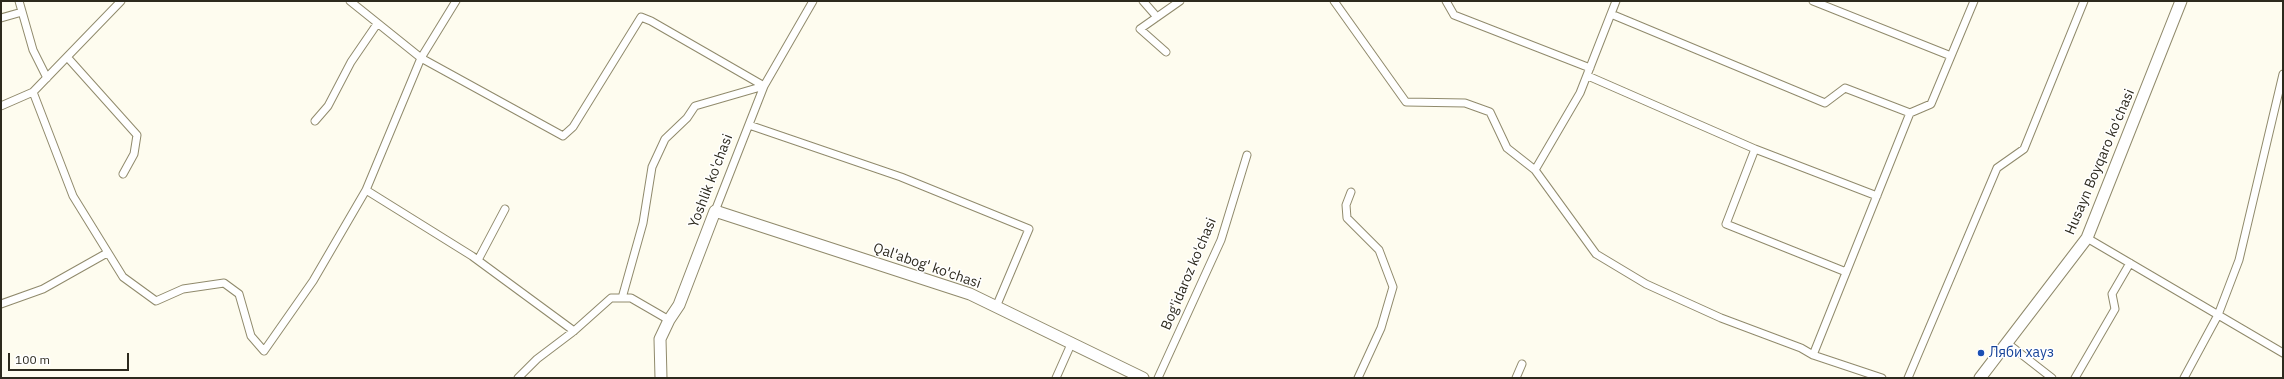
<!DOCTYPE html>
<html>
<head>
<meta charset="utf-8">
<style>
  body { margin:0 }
  #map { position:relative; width:2284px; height:379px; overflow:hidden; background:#fefcef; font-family:"IBM Plex Sans",sans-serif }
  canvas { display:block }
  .frame { position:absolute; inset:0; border:2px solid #2d2a1e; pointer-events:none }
  .scale { position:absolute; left:8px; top:353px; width:121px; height:18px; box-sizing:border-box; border:2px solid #2d2a1e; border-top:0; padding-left:5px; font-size:12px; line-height:14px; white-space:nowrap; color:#2d2a1e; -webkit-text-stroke:3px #fff; paint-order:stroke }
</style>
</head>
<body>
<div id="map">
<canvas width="2284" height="379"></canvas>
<div class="frame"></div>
<div class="scale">100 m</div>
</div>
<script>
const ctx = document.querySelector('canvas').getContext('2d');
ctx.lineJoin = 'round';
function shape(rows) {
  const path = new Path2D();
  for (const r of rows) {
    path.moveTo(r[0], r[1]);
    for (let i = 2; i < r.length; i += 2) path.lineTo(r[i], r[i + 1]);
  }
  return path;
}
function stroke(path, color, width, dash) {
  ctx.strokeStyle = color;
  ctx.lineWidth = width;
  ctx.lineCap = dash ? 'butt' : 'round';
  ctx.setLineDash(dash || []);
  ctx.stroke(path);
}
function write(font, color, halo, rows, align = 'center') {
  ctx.font = font + ' "IBM Plex Sans",sans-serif';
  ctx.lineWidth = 3;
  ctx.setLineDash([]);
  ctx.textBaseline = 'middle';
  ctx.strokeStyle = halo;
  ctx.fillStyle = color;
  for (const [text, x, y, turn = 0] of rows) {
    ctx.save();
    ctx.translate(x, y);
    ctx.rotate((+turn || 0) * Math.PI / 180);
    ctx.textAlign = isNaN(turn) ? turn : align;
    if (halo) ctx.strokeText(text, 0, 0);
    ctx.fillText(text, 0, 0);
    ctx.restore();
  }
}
const street = shape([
  [19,1,33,50,47,78],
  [350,1,421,58,563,136,573,127,641,17,651,21,764,86,695,106,687,118,665,139,652,167,643,223,622,298],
  [1143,1,1157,17],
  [1334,1,1406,102,1465,103,1490,112,1507,148,1535,170,1596,254,1646,284,1721,318,1801,348,1813,355,1882,378],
  [1446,1,1454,15,1590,68],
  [1813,1,1951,56],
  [1611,14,1825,103,1845,88,1910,113],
  [1,18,22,12],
  [1166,52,1140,29,1180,1],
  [68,58,137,135,134,154,123,174],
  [1588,76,1755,149],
  [33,92,73,196,123,277,156,301,183,289,224,283,239,294,251,336,264,351,313,281,366,190,421,58,456,1],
  [1,106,33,92,121,1],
  [315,121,328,106,351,62,377,24],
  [749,125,901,177,1029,229,996,307],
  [1535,170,1580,93,1616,1],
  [366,190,472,256,574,331],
  [1351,192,1346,205,1347,218,1379,250,1393,287,1381,328,1358,378],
  [715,211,764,86,813,1],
  [2087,238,2283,353],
  [478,260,505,209],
  [1846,272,1726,224,1755,149,1877,196],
  [1,304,43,289,107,253],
  [2007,343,2052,378],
  [1813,355,1910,113,1931,104,1974,1],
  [518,378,537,359,574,331,611,298,631,298,669,320],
  [1056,378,1072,342],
  [1158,378,1221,240,1247,155],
  [1516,378,1522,364],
  [1908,378,1997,168,2024,149,2084,1],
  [2075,378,2115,309,2112,294,2130,263],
  [2184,378,2218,315,2239,260,2283,74]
]);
const secondary = shape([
  [661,378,660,339,669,320,679,305,715,211,970,294,1143,378],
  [1980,378,2087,238,2181,1]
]);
const markers = [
  [1981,353,4,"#1a4fb4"]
];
const streetNames = [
  ["Husayn Boyqaro ko'chasi",2100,162,-67],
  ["Yoshlik ko'chasi",711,181,-69],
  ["Qal'abog' ko'chasi",927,266,19],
  ["Bog'idaroz ko'chasi",1189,274,-67]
];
const transitNames = [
  ["Ляби хауз",1989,353]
];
stroke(street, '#908a6c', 9);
stroke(secondary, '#908a6c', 13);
stroke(street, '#fff', 7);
stroke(secondary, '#fff', 11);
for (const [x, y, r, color] of markers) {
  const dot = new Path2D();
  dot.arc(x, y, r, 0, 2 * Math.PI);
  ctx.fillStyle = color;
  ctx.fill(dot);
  stroke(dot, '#fff', 1.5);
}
write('14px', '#2d2a1e', '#fff', streetNames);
write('14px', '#164399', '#fff', transitNames, 'left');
</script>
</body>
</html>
